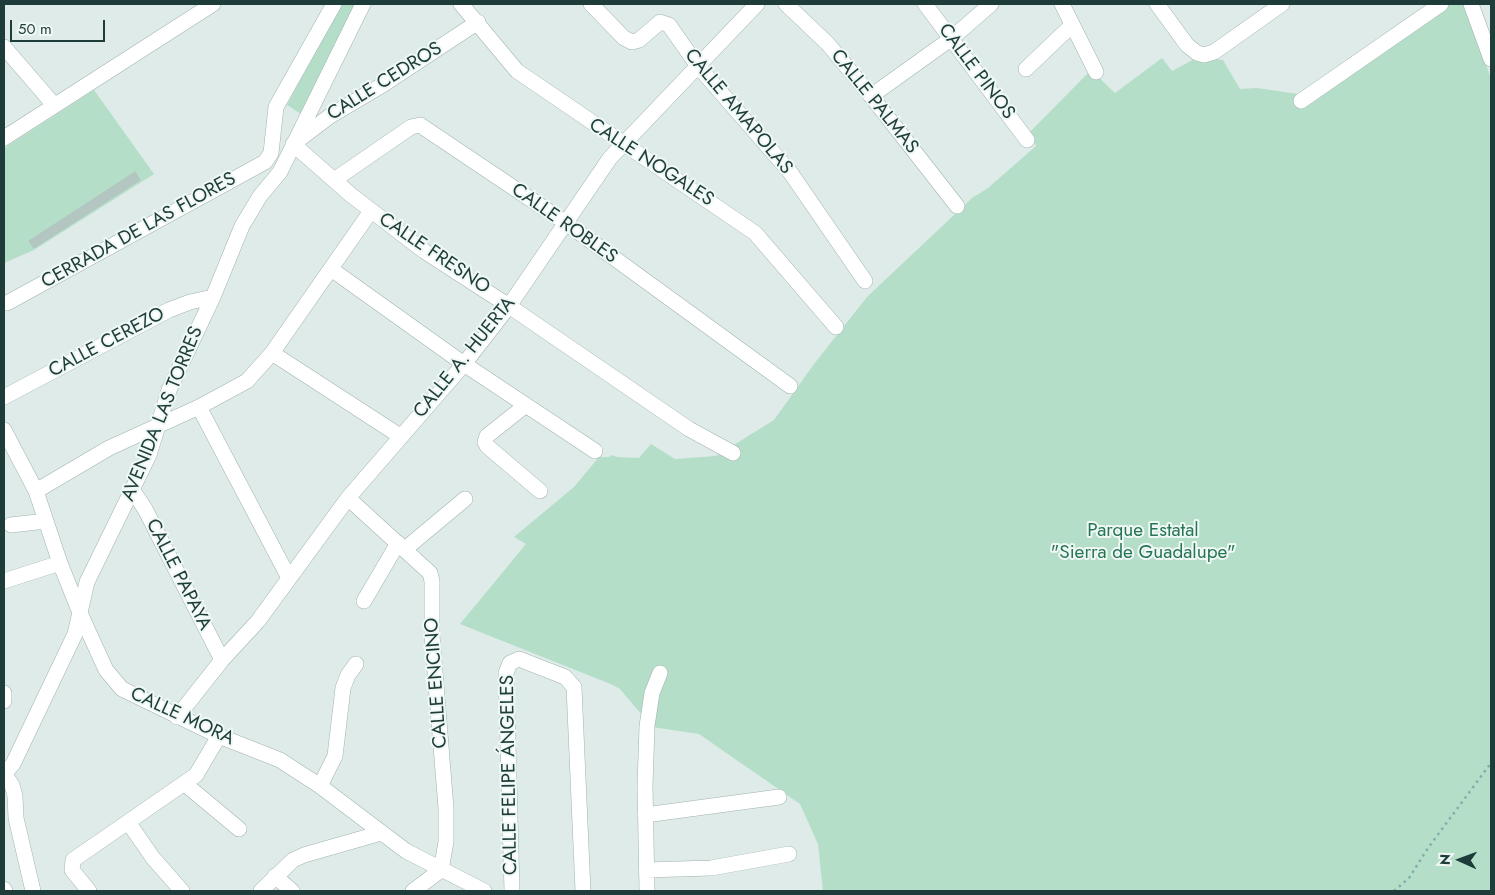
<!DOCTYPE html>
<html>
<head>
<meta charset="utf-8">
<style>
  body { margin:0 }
  #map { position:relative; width:1495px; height:895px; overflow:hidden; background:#deebe8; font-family:Jost,sans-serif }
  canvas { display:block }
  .frame { position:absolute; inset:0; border:5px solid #1e3c3a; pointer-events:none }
  .north { position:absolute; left:1435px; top:835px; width:50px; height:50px; -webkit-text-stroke:4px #eff8f5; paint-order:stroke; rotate:272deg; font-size:14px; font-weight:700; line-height:20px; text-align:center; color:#1e3c3a }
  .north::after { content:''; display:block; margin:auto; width:18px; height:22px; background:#1e3c3a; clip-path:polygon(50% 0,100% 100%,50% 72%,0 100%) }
  .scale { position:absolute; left:10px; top:20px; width:95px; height:22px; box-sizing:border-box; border:2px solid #1e3c3a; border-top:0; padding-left:6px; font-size:15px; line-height:18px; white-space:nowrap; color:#1e3c3a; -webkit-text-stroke:4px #eff8f5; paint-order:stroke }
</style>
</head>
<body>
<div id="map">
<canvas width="1495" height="895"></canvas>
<div class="frame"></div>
<div class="north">N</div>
<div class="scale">50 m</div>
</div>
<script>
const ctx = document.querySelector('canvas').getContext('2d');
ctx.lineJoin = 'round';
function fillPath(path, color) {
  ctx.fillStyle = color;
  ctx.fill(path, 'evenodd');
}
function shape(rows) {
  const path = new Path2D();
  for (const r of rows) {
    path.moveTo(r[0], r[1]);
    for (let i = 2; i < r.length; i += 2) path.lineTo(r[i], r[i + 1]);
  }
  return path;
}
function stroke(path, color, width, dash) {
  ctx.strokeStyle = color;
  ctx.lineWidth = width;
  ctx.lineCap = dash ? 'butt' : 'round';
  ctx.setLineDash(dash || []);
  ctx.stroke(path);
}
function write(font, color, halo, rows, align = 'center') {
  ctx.font = font + ' Jost,sans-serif';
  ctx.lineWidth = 4;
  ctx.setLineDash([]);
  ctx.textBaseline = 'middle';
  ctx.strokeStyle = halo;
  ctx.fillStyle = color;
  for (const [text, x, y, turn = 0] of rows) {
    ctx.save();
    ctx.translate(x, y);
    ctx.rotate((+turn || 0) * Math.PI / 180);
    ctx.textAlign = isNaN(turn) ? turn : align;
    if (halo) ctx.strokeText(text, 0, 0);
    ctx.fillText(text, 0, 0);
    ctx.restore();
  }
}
const green = shape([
  [341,4,358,4,301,114,287,105],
  [1446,4,1465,4,1491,79,1491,891,823,891,818,844,800,804,699,734,652,727,620,689,613,685,460,624,526,544,514,537,574,487,599,457,609,457,612,455,617,457,639,458,651,444,675,459,716,456,774,420,814,364,867,297,972,198,988,188,1036,146,1030,132,1091,70,1115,93,1162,58,1172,71,1198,57,1223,60,1240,89,1257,88,1298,94],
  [94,90,154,174,34,250,4,263,4,148]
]);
const building = shape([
  [135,172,140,180,34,248,29,241,135,172]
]);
const path = shape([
  [1394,891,1409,878,1428,848,1491,763]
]);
const street = shape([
  [461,4,517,71,755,233,836,327],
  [591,4,624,38,632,42,639,40,660,22,669,25,697,65,790,172,865,281],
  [786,4,828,44,871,96,957,206],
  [925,4,1027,140],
  [1062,4,1096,72],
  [1157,4,1187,45,1197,53,1204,55,1214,52,1282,4],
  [1471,4,1491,59],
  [478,22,384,84,330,116,293,144,351,195,424,251,509,306,689,429,733,453],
  [4,47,54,105],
  [1026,69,1072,25],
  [871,96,952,38,991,4],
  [1301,101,1441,4],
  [4,138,213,4],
  [334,180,411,127,420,125,566,223,790,386],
  [331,269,464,364,595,451],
  [7,303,265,162,271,153,276,107,334,4],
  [272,353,400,436],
  [4,397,169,310,190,302,213,297],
  [526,405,487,436,485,442,487,446,540,491],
  [199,407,289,578],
  [4,430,36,491,60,563,80,613,106,670,122,689,219,736,280,760,320,786,406,851,484,891],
  [36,491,109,448,199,407,247,381,272,353,371,211],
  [133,491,145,509,222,660],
  [348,498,430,573,432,581,432,635,446,808,446,842,441,870,413,891],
  [11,525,46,521],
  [405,549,465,499],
  [4,581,60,563],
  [364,601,398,543],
  [4,693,4,701],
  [177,717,222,660,258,621,348,498,464,364,509,306,610,158,757,4],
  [4,774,13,764,75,634,87,582,149,455,169,390,213,297,242,226,260,196,280,172,363,4],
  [5,775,12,785,15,796,16,818,33,891],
  [185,784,239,829],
  [320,786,335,756,343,688,348,675,356,664],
  [645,815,779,797],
  [128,822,153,858,182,891],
  [646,870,711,868,789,854],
  [275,876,292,891],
  [4,889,5,891],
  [89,891,72,870,73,860,196,775,219,736],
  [261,891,293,860,304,855,381,833],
  [512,891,506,673,510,663,519,659,565,677,574,687,583,891],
  [647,891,645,786,647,726,652,693,660,673]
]);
const streetNames = [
  ["CALLE PINOS",976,72,53],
  ["CALLE CEDROS",385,82,-32],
  ["CALLE PALMAS",874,102,51],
  ["CALLE AMAPOLAS",738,112,50],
  ["CALLE NOGALES",651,163,33],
  ["CALLE ROBLES",564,224,35],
  ["CERRADA DE LAS FLORES",139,231,-29],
  ["CALLE FRESNO",434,254,34],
  ["CALLE CEREZO",107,343,-28],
  ["CALLE A. HUERTA",465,358,-51],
  ["AVENIDA LAS TORRES",163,414,-68],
  ["CALLE PAPAYA",178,575,63],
  ["CALLE ENCINO",437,683,-94],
  ["CALLE MORA",182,717,25],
  ["CALLE FELIPE ÁNGELES",510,775,-91]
];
const parkNames = [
  ["Parque Estatal",1143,531],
  ["\"Sierra de Guadalupe\"",1143,553]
];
fillPath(green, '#b5dec9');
fillPath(building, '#b3c6c2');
stroke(building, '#b0c5c1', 1);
stroke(street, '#a1b3b0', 16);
stroke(path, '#7cb1ac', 2.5, [2.5, 4]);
stroke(street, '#fff', 15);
write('19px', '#1e3c3a', '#eff8f5', streetNames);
write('19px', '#267555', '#eff8f5', parkNames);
</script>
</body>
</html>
